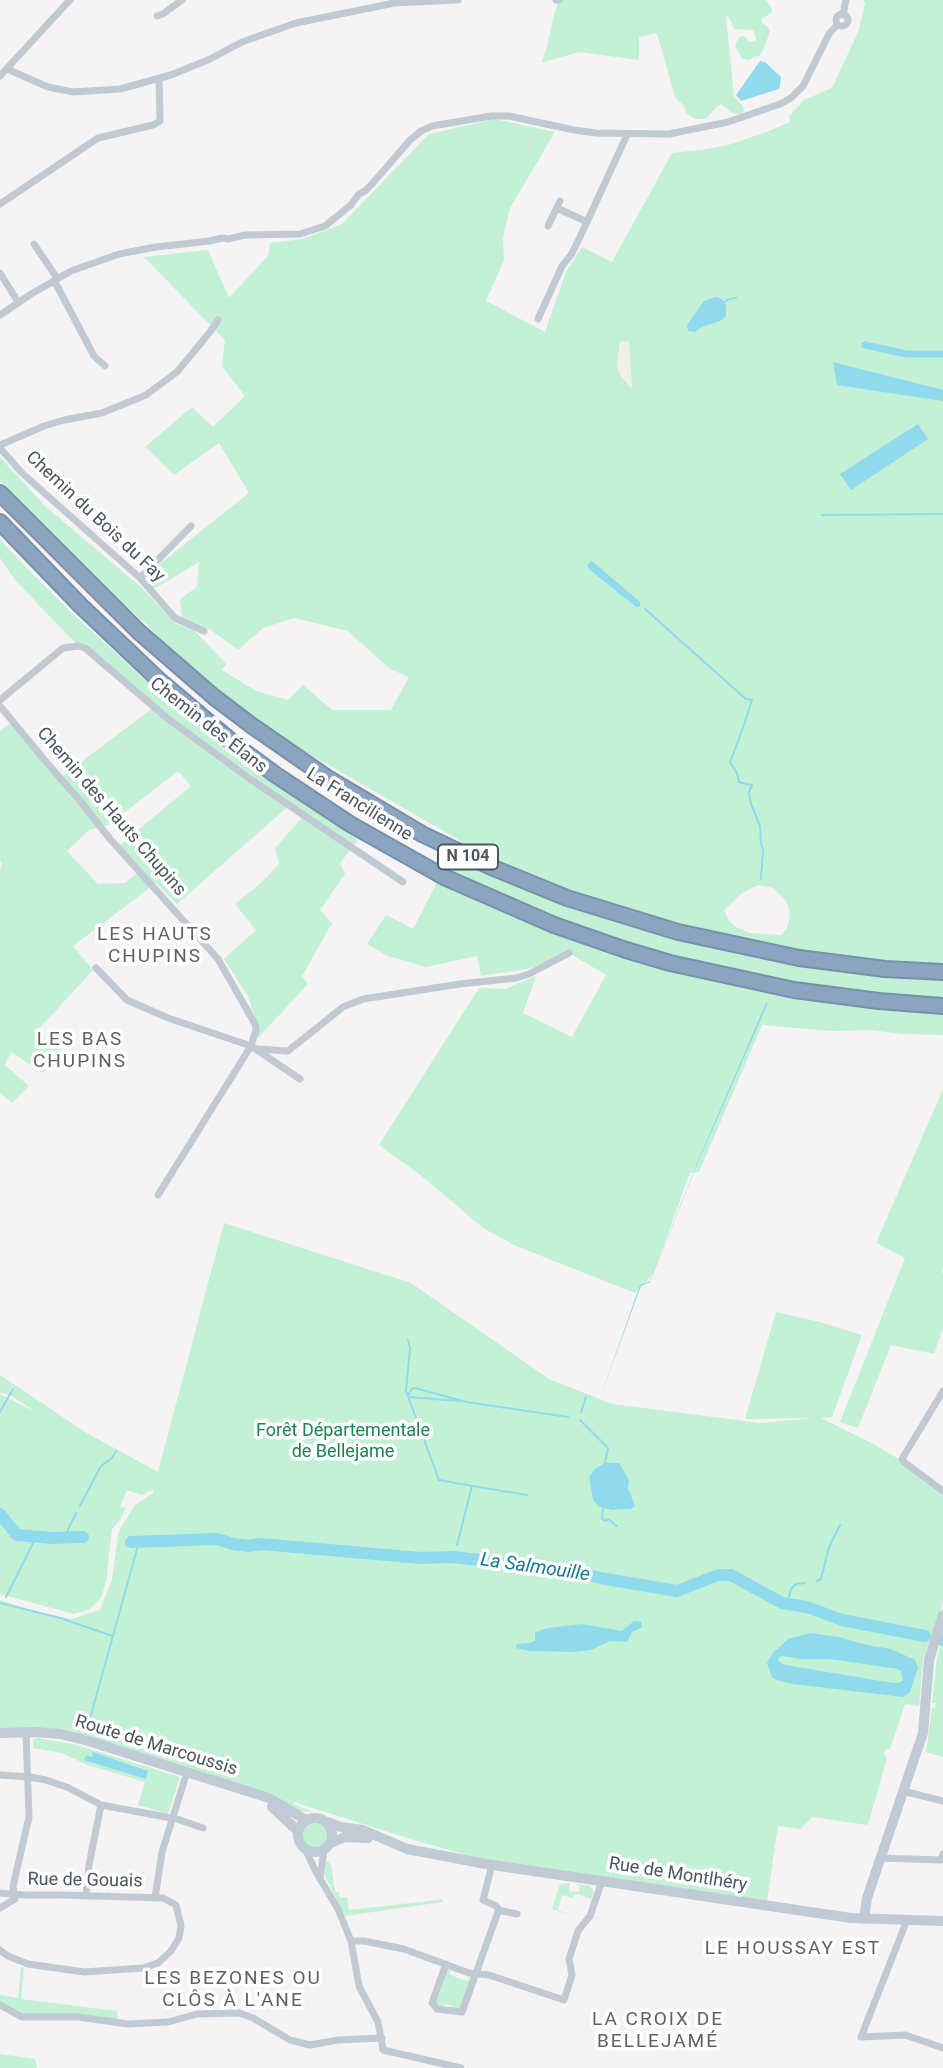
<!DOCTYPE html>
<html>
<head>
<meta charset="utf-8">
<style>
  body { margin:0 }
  canvas { display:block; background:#f5f3f3 }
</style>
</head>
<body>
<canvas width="943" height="2068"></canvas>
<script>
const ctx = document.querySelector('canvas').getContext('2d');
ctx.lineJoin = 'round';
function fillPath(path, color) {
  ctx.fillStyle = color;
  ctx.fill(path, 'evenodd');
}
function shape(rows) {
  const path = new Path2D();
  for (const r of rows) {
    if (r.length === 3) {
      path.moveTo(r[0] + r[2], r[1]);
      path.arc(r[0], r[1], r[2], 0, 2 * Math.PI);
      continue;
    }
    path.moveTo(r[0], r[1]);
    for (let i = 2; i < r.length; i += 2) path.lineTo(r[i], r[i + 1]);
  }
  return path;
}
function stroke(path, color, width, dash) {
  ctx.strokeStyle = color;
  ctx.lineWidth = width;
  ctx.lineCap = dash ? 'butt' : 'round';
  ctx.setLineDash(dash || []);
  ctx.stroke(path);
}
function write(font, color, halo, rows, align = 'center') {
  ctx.font = font + ' Roboto,sans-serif';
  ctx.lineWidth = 7;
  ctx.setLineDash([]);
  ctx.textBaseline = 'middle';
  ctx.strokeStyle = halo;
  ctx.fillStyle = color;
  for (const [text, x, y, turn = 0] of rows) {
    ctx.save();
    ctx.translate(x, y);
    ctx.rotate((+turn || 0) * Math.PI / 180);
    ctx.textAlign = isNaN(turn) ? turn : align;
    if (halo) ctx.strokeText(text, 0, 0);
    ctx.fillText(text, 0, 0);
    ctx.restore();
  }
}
const green = shape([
  [559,0,766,0,772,9,771,13,761,19,762,23,767,26,770,31,765,46,760,55,748,60,741,58,735,45,739,37,744,36,749,42,755,41,756,38,753,30,734,29,729,17,726,15,734,96,743,106,744,111,740,115,732,113,721,104,717,106,706,119,695,119,687,114,684,106,675,97,657,33,639,37,639,60,579,52,541,63,546,51,555,11],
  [863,0,943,0,943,1035,903,1034,870,1030,831,1031,762,1025,699,1172,690,1173,653,1274,635,1293,516,1246,483,1228,423,1177,379,1145,479,988,505,989,536,976,523,1013,572,1037,606,975,569,953,532,968,481,976,477,956,426,967,388,956,367,944,386,915,413,929,459,840,287,741,241,708,175,653,145,623,95,580,0,481,0,457,46,507,142,588,175,623,195,631,226,664,222,670,256,691,288,700,303,685,332,710,391,710,409,677,390,669,348,631,294,618,263,628,238,650,211,630,182,617,180,599,197,587,199,562,154,589,151,586,148,578,152,570,249,493,219,443,174,475,145,447,192,407,213,427,245,396,222,366,225,340,144,257,208,250,229,298,268,256,270,243,302,239,342,224,429,134,494,119,555,132,510,208,503,238,504,260,486,301,545,332,566,272,582,247,612,262,672,153,708,149,732,144,769,131,790,122,789,116,804,100,832,88,859,30,865,3],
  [758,885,774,888,786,901,790,912,789,921,787,928,781,935,749,933,736,927,729,921,724,910,742,893],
  [0,539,23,564,73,614,165,698,296,799,358,840,340,863,345,874,320,910,332,923,302,976,308,984,258,1038,257,1023,248,996,224,959,256,930,235,904,262,882,279,864,275,848,305,814,291,804,177,904,156,883,73,946,93,970,35,1033,64,1052,43,1073,11,1052,5,1065,29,1086,12,1103,0,1093,0,870,2,863,0,860,0,731,10,723,60,778,154,707,78,646,15,580,0,558],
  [178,771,191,786,120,845,141,870,125,883,98,884,67,851,89,830,108,825],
  [943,1089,943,1266,941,1272,943,1273,943,1328,934,1354,891,1345,858,1428,840,1422,905,1258,876,1243],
  [224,1223,411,1283,549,1379,612,1404,760,1423,814,1418,745,1419,776,1312,820,1322,862,1335,832,1417,821,1418,875,1445,904,1462,943,1494,943,1602,923,1660,919,1706,905,1704,890,1749,885,1749,884,1755,887,1758,868,1825,812,1817,801,1829,778,1826,767,1901,477,1858,404,1837,294,1802,293,1804,314,1812,298,1811,86,1737,0,1729,0,1600,36,1612,72,1619,100,1610,112,1580,118,1536,120,1529,135,1505,152,1494,154,1489,142,1495,127,1490,120,1507,126,1508,120,1520,112,1529,106,1581,101,1598,90,1609,74,1614,0,1594,0,1394,35,1412,12,1396,0,1392,0,1375,85,1432,158,1472],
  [589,1477,629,1480,628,1487,634,1506,630,1509,612,1510,599,1507,593,1500],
  [943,1637,943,1757,926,1752,932,1708,935,1708,936,1703,932,1703,937,1658],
  [37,1738,73,1744,180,1777,168,1814,138,1805,145,1782,88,1765,62,1753,33,1748,33,1740],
  [315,1835,14],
  [326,1860,331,1865,335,1892,339,1892,340,1898,347,1897,349,1910,438,1900,442,1898,443,1902,345,1916,325,1876],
  [570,1883,569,1891,579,1892,580,1886,576,1884,590,1886,594,1893,591,1899,578,1894,574,1895,573,1898,562,1895,558,1910,572,1916,552,1909,560,1884],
  [21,1967,24,1968,21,1999,117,2011,118,2022,26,2015,0,2003,0,1995,18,1998],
  [446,1970,450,1970,449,1974,460,1979,468,1981,469,1977,471,1979,461,2011,453,2011,453,2006,444,2004,443,2009,435,2006,436,1997,439,1996],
  [0,2054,35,2059,37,2068,0,2068]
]);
const sand = shape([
  [620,341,629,342,632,389,620,375,617,366]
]);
const water = shape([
  [760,61,765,62,781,77,780,86,779,89,741,101,736,95],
  [715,297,722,299,726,306,726,316,720,321,702,327,695,332,688,331,687,325,704,301],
  [833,362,943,390,943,401,837,385],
  [918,424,928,439,851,490,840,474],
  [592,561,640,602,640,606,636,607,589,569,587,565],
  [766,1003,768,1003,696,1167,650,1282,641,1286,600,1398,640,1285,650,1281,700,1156],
  [605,1463,619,1463,629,1480,628,1488,635,1506,631,1509,612,1510,599,1507,593,1500,589,1477,595,1469],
  [634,1621,641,1622,642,1627,632,1632,627,1642,610,1641,591,1650,573,1652,530,1651,516,1648,517,1644,529,1643,535,1641,535,1632,548,1628,582,1624,622,1631],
  [810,1633,839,1637,867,1645,891,1649,915,1660,918,1668,910,1692,903,1697,793,1684,776,1680,772,1677,767,1663,772,1654,788,1639],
  [782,1656,801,1659,830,1659,898,1669,901,1671,903,1681,897,1683,887,1682,785,1665,778,1661,779,1657],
  [93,1752,148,1771,146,1779,84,1760,86,1755,92,1757]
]);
const stream = shape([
  [724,302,729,299,736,298],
  [822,515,943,514],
  [645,609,738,692,746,699,752,700,743,728,730,762,737,773,739,782,752,785,749,792,751,804,760,826,761,844,763,849,761,879],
  [408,1340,410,1348,406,1391,439,1480,472,1486,457,1545],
  [408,1395,412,1389,415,1388,466,1402,568,1417],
  [409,1397,459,1401],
  [0,1412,13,1389],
  [581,1412,586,1397],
  [580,1420,608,1448,605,1463],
  [473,1486,527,1495],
  [80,1506,101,1466,112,1458,116,1451],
  [603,1507,602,1519,606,1521,608,1519,617,1526],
  [64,1538,76,1513],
  [453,1555,454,1557],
  [817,1581,821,1579,829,1547,840,1525],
  [6,1597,36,1537],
  [789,1597,791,1589,796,1584,805,1583],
  [0,1603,60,1618,113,1636],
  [786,1604,787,1602],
  [86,1733,139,1542]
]);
const canal = shape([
  [865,345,906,354,943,354]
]);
const river = shape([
  [0,1514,17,1535,52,1538,83,1537],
  [131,1542,217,1539,233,1544,249,1546,261,1544,421,1558,454,1557,576,1572,600,1578,677,1591,718,1575,731,1575,782,1603,807,1607,842,1620,925,1636],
  [942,1639,943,1640]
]);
const street = shape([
  [556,0,559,0],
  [842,20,6],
  [843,15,846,0],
  [157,16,163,14,182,0],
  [7,69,48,87,73,92,120,89,171,75,210,59,242,42,296,23,394,3,458,0],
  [0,76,70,0],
  [0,204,98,138,153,125,160,121,159,78],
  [557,208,587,222],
  [548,226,560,201],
  [34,244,57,278],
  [0,273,18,302],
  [54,280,94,356,105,366],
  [0,315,31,294,71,271,119,254,156,247,210,241,222,238,228,239,245,235,300,234,325,226,351,205,359,194,365,191,372,184,410,140,421,131,432,126,491,116,509,116,574,130,596,133,669,134,728,122,780,104,791,98,803,86,829,34,837,25],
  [538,319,562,266,571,255,580,237,627,135],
  [0,445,44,426,64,420,102,413,146,395,177,372,210,332,218,320],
  [0,448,22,473,140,578,175,618,204,631],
  [140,578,191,526],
  [0,700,63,648,78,646,85,648,167,718,250,779,403,882],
  [0,706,47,763,81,802,110,839,218,959,255,1024,256,1030,251,1046,158,1195],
  [96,968,127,1000,168,1018,251,1046,300,1079],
  [257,1049,288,1051,343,1007,363,999,460,984,516,978,529,974,569,953],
  [943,1391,902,1459,904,1462,943,1491],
  [0,1775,29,1777,46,1780,69,1788,101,1805,177,1819,203,1828],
  [903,1791,943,1801],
  [305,1849,316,1872,338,1909,351,1941,359,1986,378,2022,383,2050,461,2068],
  [880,1858,941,1860,943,1854],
  [320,1879,324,1850],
  [0,1893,24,1895,61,1895,163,1898,176,1905,181,1926,179,1938,171,1951,158,1963,143,1968,84,1972,28,1964,8,1956,0,1950],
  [86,1895,89,1865,101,1805],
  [155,1898,162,1852,187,1772],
  [0,1908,15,1899,13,1886,29,1817,26,1732],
  [498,1910,517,1914],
  [907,1920,861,2037,905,2035,943,2048],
  [351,1941,364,1941,404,1949,469,1973,489,1975,564,2000,572,1975,569,1959,578,1931,590,1916,602,1881],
  [446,1964,432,2003,437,2009,462,2012,498,1912,498,1908,496,1906,483,1900,492,1865],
  [0,2005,22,2017,78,2017,128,2024,168,2022,197,2014,239,2013,253,2018,290,2040,310,2045,338,2040,382,2038]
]);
const secondary = shape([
  [0,1733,35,1732,60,1734,85,1740,269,1798,306,1820],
  [272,1807,298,1831],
  [315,1835,17],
  [327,1822,341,1827,363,1830,407,1849,486,1864,851,1918,943,1921],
  [331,1843,345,1837,368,1838],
  [864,1919,867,1898,923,1733,929,1660,943,1615]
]);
const highway = shape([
  [0,493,139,632,214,697,251,725,326,777,422,834,491,867,567,898,678,932,799,958,885,969,943,972],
  [0,522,81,606,161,682,238,747,276,775,350,824,444,877,554,925,626,950,670,963,794,990,879,1001,943,1006]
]);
const shields = [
  [468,857,60]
];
const shieldNames = [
  ["N 104",468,857]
];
const streetNames = [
  ["Chemin du Bois du Fay",95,517,43],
  ["Chemin des Élans",208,726,38],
  ["La Francilienne",359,805,32],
  ["Chemin des Hauts Chupins",111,812,49],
  ["Route de Marcoussis",156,1746,17],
  ["Rue de Montlhéry",678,1875,9],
  ["Rue de Gouais",85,1881,1]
];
const parkNames = [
  ["Forêt Départementale",343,1431],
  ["de Bellejame",343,1452]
];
const neighbourhoodNames = [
  ["LES HAUTS",155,935],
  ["CHUPINS",155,957],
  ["LES BAS",80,1040],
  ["CHUPINS",80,1062],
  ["LE HOUSSAY EST",793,1949],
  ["LES BEZONES OU",233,1979],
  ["CLÔS À L'ANE",233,2001],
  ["LA CROIX DE",658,2020],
  ["BELLEJAMÉ",658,2042]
];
const waterNames = [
  ["La Salmouille",535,1568,8]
];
fillPath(green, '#c3f1d5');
fillPath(sand, '#f5f0e5');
fillPath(water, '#90daee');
stroke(stream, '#90daee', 2);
stroke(canal, '#90daee', 7);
stroke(river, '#90daee', 12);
stroke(highway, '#7690ad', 18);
stroke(street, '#c1cad2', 7);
stroke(secondary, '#c1cbd6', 10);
stroke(highway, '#8ba5c1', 14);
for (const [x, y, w] of shields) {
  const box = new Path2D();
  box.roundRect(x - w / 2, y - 12.5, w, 25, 5);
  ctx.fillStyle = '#fff';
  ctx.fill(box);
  stroke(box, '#4a5661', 2);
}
write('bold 16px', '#4a5661', null, shieldNames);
write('18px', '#4a5661', '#fff', streetNames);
write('18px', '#17864f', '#fff', parkNames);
ctx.letterSpacing = '2px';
write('19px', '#5f6368', '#fff', neighbourhoodNames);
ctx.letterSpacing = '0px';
write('italic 19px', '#0c7c9b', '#fff', waterNames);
</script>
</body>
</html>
